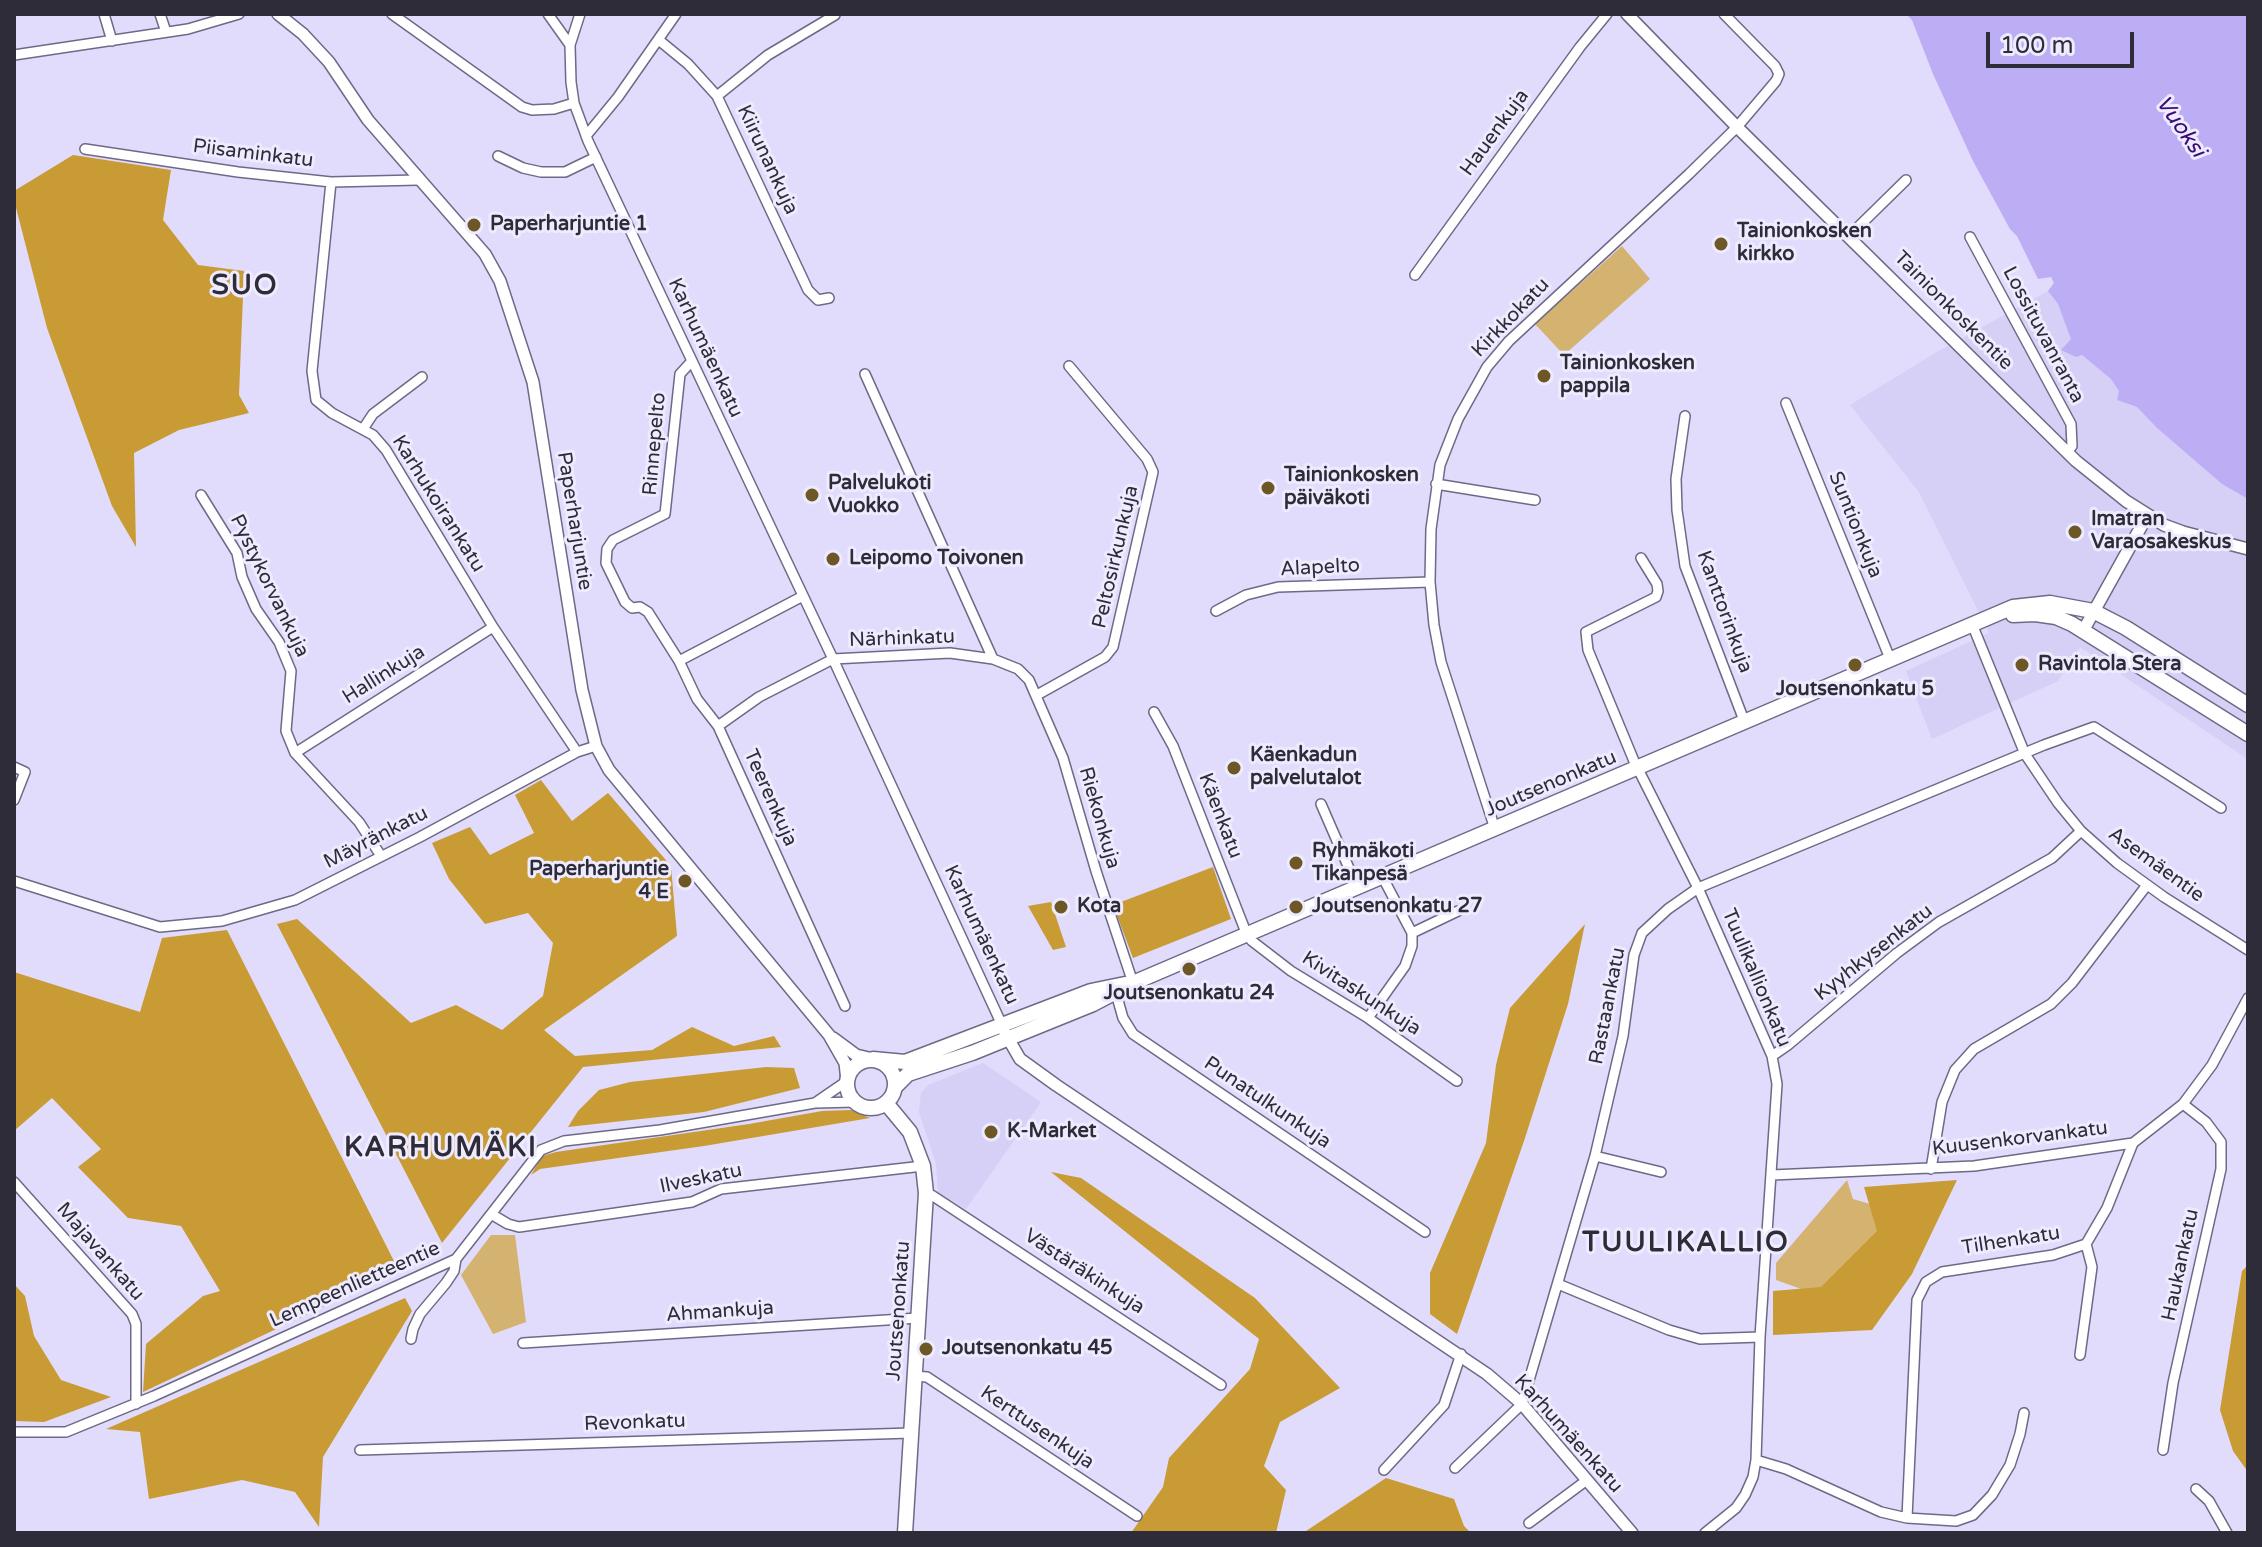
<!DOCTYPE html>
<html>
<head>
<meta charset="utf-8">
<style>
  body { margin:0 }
  #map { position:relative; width:2262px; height:1547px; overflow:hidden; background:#e1dbfc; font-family:"Varela Round",sans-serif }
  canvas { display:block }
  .frame { position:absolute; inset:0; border:16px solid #2e2c38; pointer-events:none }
  .scale { position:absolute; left:1986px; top:32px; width:148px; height:36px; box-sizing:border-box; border:4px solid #2e2c38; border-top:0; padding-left:10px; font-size:24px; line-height:28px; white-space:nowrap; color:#2e2c38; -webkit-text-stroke:6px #eeebff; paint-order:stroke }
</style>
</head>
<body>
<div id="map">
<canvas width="2262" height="1547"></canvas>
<div class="frame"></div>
<div class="scale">100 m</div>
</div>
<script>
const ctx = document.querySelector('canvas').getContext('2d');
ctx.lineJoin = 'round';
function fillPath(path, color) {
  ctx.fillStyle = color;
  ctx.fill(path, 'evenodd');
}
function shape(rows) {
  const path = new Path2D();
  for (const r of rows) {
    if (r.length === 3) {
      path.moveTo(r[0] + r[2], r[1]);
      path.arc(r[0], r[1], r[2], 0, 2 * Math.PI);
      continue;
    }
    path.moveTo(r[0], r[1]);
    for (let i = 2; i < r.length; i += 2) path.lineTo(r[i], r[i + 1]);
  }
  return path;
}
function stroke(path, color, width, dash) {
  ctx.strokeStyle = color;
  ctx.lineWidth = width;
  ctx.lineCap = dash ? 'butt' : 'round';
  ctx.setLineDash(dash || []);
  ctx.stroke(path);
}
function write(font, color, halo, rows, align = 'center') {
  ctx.font = font + ' "Varela Round",sans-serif';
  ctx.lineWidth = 6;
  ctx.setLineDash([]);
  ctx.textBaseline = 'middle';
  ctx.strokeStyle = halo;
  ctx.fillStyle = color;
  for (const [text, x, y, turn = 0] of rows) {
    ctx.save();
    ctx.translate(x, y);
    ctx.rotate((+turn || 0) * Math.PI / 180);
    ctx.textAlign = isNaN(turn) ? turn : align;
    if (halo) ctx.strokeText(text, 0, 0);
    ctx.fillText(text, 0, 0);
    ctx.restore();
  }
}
const built = shape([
  [2048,291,2058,304,2072,339,2062,350,2076,357,2081,354,2111,379,2119,391,2117,400,2137,407,2157,428,2222,484,2248,499,2248,759,2080,647,2058,681,1932,739,1906,671,1989,633,1919,492,1850,405,1937,352],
  [983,1063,1041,1102,966,1209,938,1192,936,1164,919,1112,921,1093,928,1085]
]);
const green = shape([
  [1622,246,1650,279,1564,355,1535,324],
  [1847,1180,1853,1199,1901,1213,1818,1295,1776,1280,1776,1263],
  [491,1235,515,1235,526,1322,493,1334,461,1275]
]);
const forest = shape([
  [73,155,171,170,163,220,198,265,244,271,239,395,249,413,179,430,134,453,136,547,112,506,47,328,14,200,14,191],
  [541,780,572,821,608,793,671,866,677,936,544,1030,575,1056,652,1050,692,1027,734,1046,774,1036,781,1047,583,1067,442,1243,277,924,297,919,411,1023,456,1005,502,1030,543,996,553,943,528,913,485,924,449,879,432,843,470,827,490,855,534,833,515,795],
  [1213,867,1231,919,1133,958,1113,905],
  [1051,902,1066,947,1053,950,1028,906],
  [1585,924,1568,1004,1524,1141,1457,1334,1430,1314,1430,1273,1486,1143,1496,1065,1510,1008],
  [227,930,399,1271,143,1392,146,1344,203,1296,220,1291,181,1226,128,1218,78,1167,101,1149,52,1098,14,1131,14,972,140,1012,162,938],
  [766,1067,794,1068,800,1088,704,1112,568,1127,578,1111,599,1090,630,1082],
  [851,1110,870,1118,704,1146,540,1169,531,1175,542,1156,556,1152,749,1124,822,1111],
  [1051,1172,1081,1178,1255,1298,1340,1388,1280,1422,1264,1466,1286,1490,1276,1533,1131,1533,1163,1487,1169,1458,1250,1369,1259,1339],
  [1957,1180,1912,1274,1872,1330,1773,1335,1773,1291,1821,1287,1877,1231,1864,1187],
  [2248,1265,2248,1472,2233,1451,2220,1410,2242,1271],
  [14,1284,25,1296,34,1336,61,1380,111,1397,44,1422,14,1421],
  [405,1298,412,1311,323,1457,319,1527,295,1492,242,1480,149,1499,140,1432,106,1429],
  [1386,1478,1454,1499,1464,1526,1471,1533,1303,1533]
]);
const water = shape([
  [1906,14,2248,14,2248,499,2222,484,2157,428,2137,407,2117,400,2119,391,2111,379,2082,355,2076,357,2061,350,2071,339,2058,304,2048,291,2054,283,2051,277,2038,279,2017,236,2010,229,1973,161,1933,74,1912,20]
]);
const minor = shape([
  [104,14,112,41],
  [160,14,166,32],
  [392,14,522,107,532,110,554,109,574,103],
  [548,14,570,45],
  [580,14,570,45,571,82,574,103,588,141,833,659,1002,1025],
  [660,41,688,64,717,96,808,290,818,300,829,298],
  [14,55,188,29,239,14],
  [717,96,768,55,835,15],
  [586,136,618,97,676,14],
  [85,149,238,172,331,182,418,180],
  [498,156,523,168,541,172,565,172,596,157],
  [331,182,312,371,316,400,332,413,373,435,386,450,493,627,577,752],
  [1849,236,1906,180],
  [1970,237,2071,424,2072,446,2067,452],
  [1415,275,1580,47,1607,14],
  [865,374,993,659],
  [1786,403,1891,661],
  [1685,416,1676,479,1677,510,1685,566,1745,723],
  [363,429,373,414,422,377],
  [1436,484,1535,500],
  [201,495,237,553,242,577,256,609,279,642,291,671,286,731,295,753,359,822,381,856],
  [1641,558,1657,584,1658,591,1656,597,1586,632,1588,650,1634,761,1698,888,1750,1006,1772,1056,1777,1084,1760,1337,1756,1460,1753,1477,1745,1495,1736,1508,1705,1533],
  [1216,611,1246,595,1278,587,1430,582],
  [1972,624,2025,754,2058,803,2081,831,2117,863,2164,897,2248,950],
  [679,661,648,612,640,607,632,608,625,602,606,563,607,549,613,540,665,514,680,374,691,362],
  [1037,695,1105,657,1113,647,1153,472,1147,459,1069,366],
  [1154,712,1173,746,1247,935,1252,941,1291,971,1368,1018,1457,1081],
  [718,726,697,699,679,661,803,596],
  [295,753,493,627],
  [14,767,25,772,14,800],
  [1321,804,1358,889],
  [1495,829,1441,662,1434,625,1430,582,1431,529,1440,465,1458,419,1487,367,1509,341,1689,174,1737,127,1776,81,1779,74,1775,66,1724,14],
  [14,881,160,927,222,921,295,900,420,837,577,752,596,746],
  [1412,933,1458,911],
  [1115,990,1123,1018,1133,1034,1425,1232],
  [845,1006,718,726,759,697,833,659,950,653,993,659,1018,669,1029,680,1063,758,1096,871,1133,983],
  [1368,1018,1405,966,1412,946,1412,933,1383,878],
  [1772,1056,1788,1045,1897,953,1939,922,2052,858,2081,831],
  [815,1103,847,1081],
  [1595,1156,1661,1172],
  [1931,1169,1942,1102,1955,1070,1974,1049,2051,1004,2072,983,2147,885],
  [1772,1175,1974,1166,2133,1143,2183,1104,2212,1065,2248,998],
  [14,1182,132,1314,136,1324,136,1404],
  [926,1193,933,1196,1221,1385],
  [491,1214,508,1224,519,1227,692,1202,721,1189,923,1166],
  [1558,1284,1669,1330,1700,1339,1760,1337],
  [411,1339,413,1329,420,1314,446,1283,454,1271,456,1259],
  [523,1343,918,1318],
  [2080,1355,2092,1267,2086,1244],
  [914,1376,927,1377,1137,1516],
  [14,1432,66,1432,154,1396,456,1259,541,1150,564,1141,660,1130,815,1103,855,1102],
  [360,1450,911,1433],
  [2163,1450,2173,1383,2221,1169,2221,1142,2206,1122,2183,1104],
  [1756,1460,1786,1469,1881,1512,1907,1518,1956,1521,1973,1515,1992,1495,2010,1465,2020,1434,2024,1413],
  [1455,1468,1522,1404,1595,1156,1623,1036,1634,955,1642,933,1668,909,1698,888,2044,745,2094,727,2221,808],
  [1384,1470,1444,1405,1461,1354],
  [2196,1489,2209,1501,2227,1533],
  [1907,1518,1917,1300,1926,1282,1942,1272,2053,1255,2086,1244,2107,1208,2133,1143],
  [1529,1523,1587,1480]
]);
const tertiary = shape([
  [278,14,303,34,329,62,368,120,485,254,500,281,533,382,582,690,596,746,609,770,829,1035,845,1063,847,1081],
  [1627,14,1737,127,2076,461,2126,501,2164,525,2183,532,2248,549],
  [2083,631,2147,516],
  [1005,1033,1020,1059,1056,1085,1487,1374,1522,1404,1632,1533],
  [833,1038,856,1055,873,1059]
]);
const secondary = shape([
  [2013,615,2035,614,2056,617,2072,624,2248,734],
  [873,1059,905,1062,1091,991,1125,984],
  [871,1084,24],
  [895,1087,908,1074,972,1053,1093,1004,1133,983,2013,607,2050,603,2093,611,2126,628,2248,705],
  [886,1103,910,1132,923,1166,926,1193,905,1533]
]);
const markers = [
  [474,225,8,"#6d5727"],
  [1721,244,8,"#6d5727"],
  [1544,376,8,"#6d5727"],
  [1268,488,8,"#6d5727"],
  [812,495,8,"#6d5727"],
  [2075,532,8,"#6d5727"],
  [833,559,8,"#6d5727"],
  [1855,665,8,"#6d5727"],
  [2022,665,8,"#6d5727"],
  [1234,768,8,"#6d5727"],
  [1296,863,8,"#6d5727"],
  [685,881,8,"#6d5727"],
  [1061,907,8,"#6d5727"],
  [1296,907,8,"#6d5727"],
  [1189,969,8,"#6d5727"],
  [991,1132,8,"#6d5727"],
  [926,1349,8,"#6d5727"]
];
const streetNames = [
  ["Hauenkuja",1495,133,-54],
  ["Piisaminkatu",253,154,7],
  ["Kiirunankuja",767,160,65],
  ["Tainionkoskentie",1953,311,45],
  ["Kirkkokatu",1511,318,-46],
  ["Lossituvanranta",2043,335,62],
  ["Karhumäenkatu",705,348,65],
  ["Rinnepelto",655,444,-85],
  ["Karhukoirankatu",438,504,58],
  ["Paperharjuntie",574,521,81],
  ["Suntionkuja",1855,525,68],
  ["Peltosirkunkuja",1116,557,-77],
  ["Alapelto",1320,568,-3],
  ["Pystykorvankuja",269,586,64],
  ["Kanttorinkuja",1724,612,70],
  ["Närhinkatu",902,639,-2],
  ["Hallinkuja",384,675,-32],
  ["Joutsenonkatu",1551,784,-23],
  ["Teerenkuja",770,798,66],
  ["Käenkatu",1220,816,69],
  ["Riekonkuja",1099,818,74],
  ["Mäyränkatu",376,838,-27],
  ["Asemäentie",2156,865,36],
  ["Karhumäenkatu",981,935,65],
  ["Kyyhkysenkatu",1874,953,-38],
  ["Tuulikallionkatu",1756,978,67],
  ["Kivitaskunkuja",1361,994,33],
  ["Rastaankatu",1608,1006,-79],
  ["Punatulkunkuja",1267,1103,34],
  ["Kuusenkorvankatu",2020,1139,-7],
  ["Ilveskatu",701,1179,-12],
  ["Tilhenkatu",2011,1241,-9],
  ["Majavankatu",100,1252,49],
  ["Haukankatu",2181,1265,-78],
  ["Västäräkinkuja",1084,1272,33],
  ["Lempeenlietteentie",355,1285,-24],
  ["Joutsenonkatu",899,1311,-86],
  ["Ahmankuja",720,1312,-4],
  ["Revonkatu",635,1423,-2],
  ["Kerttusenkuja",1037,1428,34],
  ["Karhumäenkatu",1568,1434,48]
];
const poiNames = [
  ["Paperharjuntie 1",490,225],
  ["Tainionkosken",1737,232],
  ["kirkko",1737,255],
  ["Tainionkosken",1560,364],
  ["pappila",1560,387],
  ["Tainionkosken",1284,476],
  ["päiväkoti",1284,499],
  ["Palvelukoti",828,484],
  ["Vuokko",828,507],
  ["Imatran",2091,520],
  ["Varaosakeskus",2091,543],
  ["Leipomo Toivonen",849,559],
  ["Ravintola Stera",2038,665],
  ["Joutsenonkatu 5",1855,690,"center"],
  ["Käenkadun",1250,756],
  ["palvelutalot",1250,779],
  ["Ryhmäkoti",1312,852],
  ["Tikanpesä",1312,875],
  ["Paperharjuntie",669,870,"right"],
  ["4 E",669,893,"right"],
  ["Kota",1077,907],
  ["Joutsenonkatu 27",1312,907],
  ["Joutsenonkatu 24",1189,994,"center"],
  ["K-Market",1007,1132],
  ["Joutsenonkatu 45",942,1349]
];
const waterNames = [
  ["Vuoksi",2180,127,55]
];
const districtNames = [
  ["SUO",245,287],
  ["KARHUMÄKI",441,1149],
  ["TUULIKALLIO",1686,1244]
];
fillPath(built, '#d6cff6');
fillPath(green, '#d4b370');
fillPath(forest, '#c89b35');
fillPath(water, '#bcadf5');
stroke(minor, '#6e6986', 12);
stroke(tertiary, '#6e6986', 14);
stroke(secondary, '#6e6986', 17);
stroke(minor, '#fff', 9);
stroke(tertiary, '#fff', 11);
stroke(secondary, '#fff', 14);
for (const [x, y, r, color] of markers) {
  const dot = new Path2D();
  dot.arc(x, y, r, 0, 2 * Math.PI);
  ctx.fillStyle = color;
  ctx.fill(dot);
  stroke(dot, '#eeebff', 3);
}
write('20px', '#2e2c38', '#eeebff', streetNames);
write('bold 20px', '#2e2c38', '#eeebff', poiNames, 'left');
write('italic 22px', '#380c75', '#eeebff', waterNames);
ctx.letterSpacing = '2px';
write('bold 28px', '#2e2c38', '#eeebff', districtNames);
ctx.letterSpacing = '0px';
</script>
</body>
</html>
